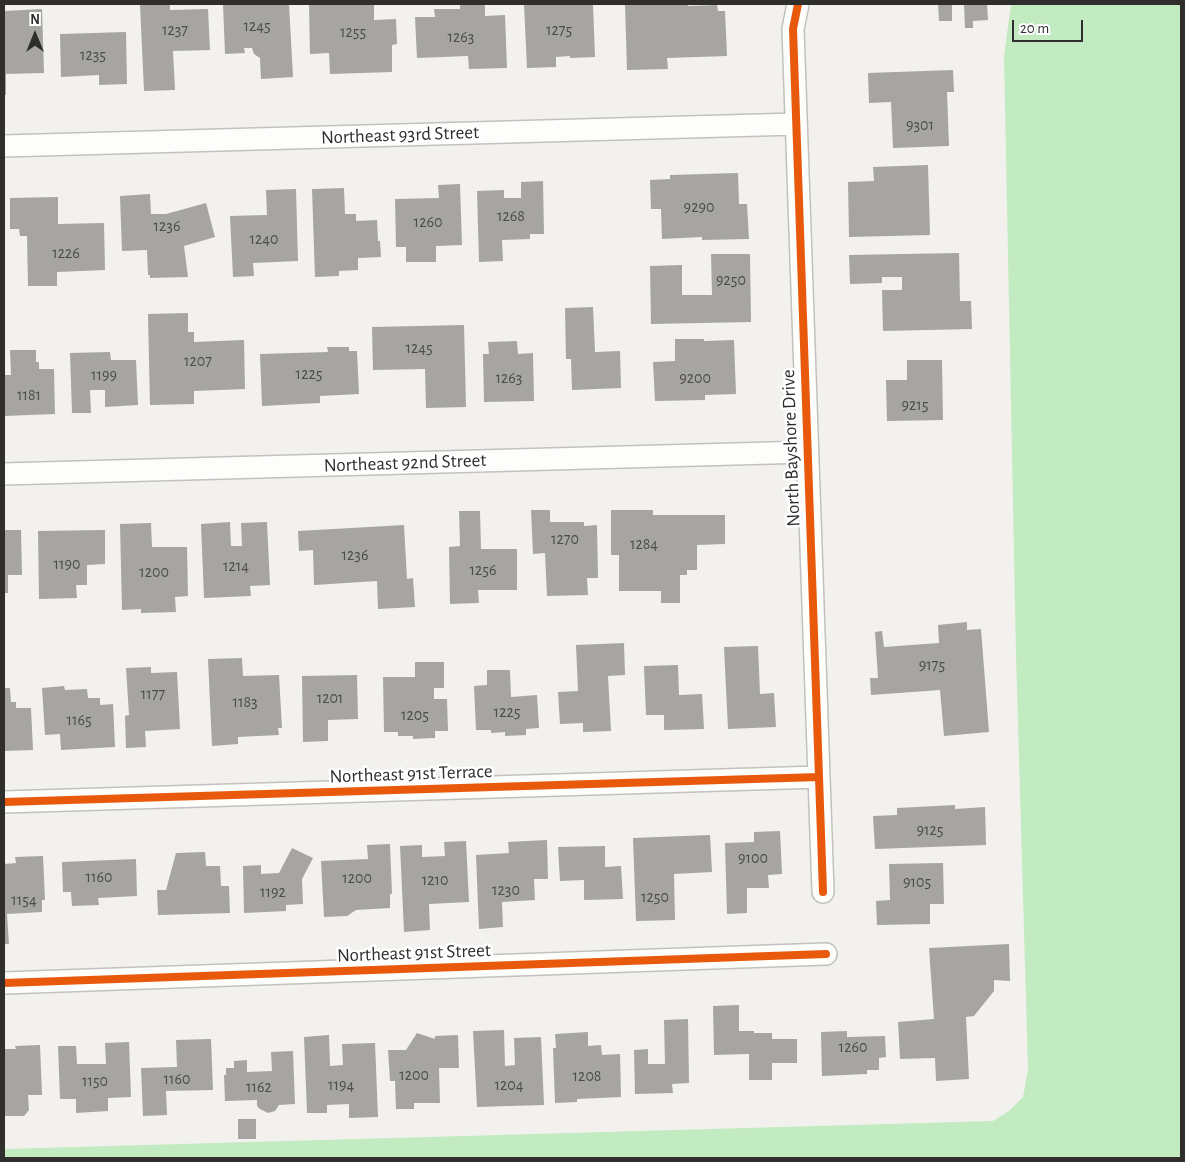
<!DOCTYPE html>
<html>
<head>
<meta charset="utf-8">
<style>
  body { margin:0 }
  #map { position:relative; width:1185px; height:1162px; overflow:hidden; background:#f3f1ee; font-family:"Alegreya Sans",sans-serif }
  canvas { display:block }
  .frame { position:absolute; inset:0; border:5px solid #2f2e2d; pointer-events:none }
  .north { position:absolute; left:10px; top:10px; width:50px; height:50px; -webkit-text-stroke:4px #fff; paint-order:stroke; rotate:0deg; font-size:14px; font-weight:700; line-height:20px; text-align:center; color:#2f2e2d }
  .north::after { content:''; display:block; margin:auto; width:18px; height:22px; background:#2f2e2d; clip-path:polygon(50% 0,100% 100%,50% 72%,0 100%) }
  .scale { position:absolute; left:1012px; top:20px; width:71px; height:22px; box-sizing:border-box; border:2px solid #2f2e2d; border-top:0; padding-left:6px; font-size:15px; line-height:18px; white-space:nowrap; color:#2f2e2d; -webkit-text-stroke:4px #fff; paint-order:stroke }
</style>
</head>
<body>
<div id="map">
<canvas width="1185" height="1162"></canvas>
<div class="frame"></div>
<div class="north">N</div>
<div class="scale">20 m</div>
</div>
<script>
const ctx = document.querySelector('canvas').getContext('2d');
ctx.lineJoin = 'round';
function fillPath(path, color) {
  ctx.fillStyle = color;
  ctx.fill(path, 'evenodd');
}
function shape(rows) {
  const path = new Path2D();
  for (const r of rows) {
    path.moveTo(r[0], r[1]);
    for (let i = 2; i < r.length; i += 2) path.lineTo(r[i], r[i + 1]);
  }
  return path;
}
function stroke(path, color, width, dash) {
  ctx.strokeStyle = color;
  ctx.lineWidth = width;
  ctx.lineCap = dash ? 'butt' : 'round';
  ctx.setLineDash(dash || []);
  ctx.stroke(path);
}
function write(font, color, halo, rows, align = 'center') {
  ctx.font = font + ' "Alegreya Sans",sans-serif';
  ctx.lineWidth = 5;
  ctx.setLineDash([]);
  ctx.textBaseline = 'middle';
  ctx.strokeStyle = halo;
  ctx.fillStyle = color;
  for (const [text, x, y, turn = 0] of rows) {
    ctx.save();
    ctx.translate(x, y);
    ctx.rotate((+turn || 0) * Math.PI / 180);
    ctx.textAlign = isNaN(turn) ? turn : align;
    if (halo) ctx.strokeText(text, 0, 0);
    ctx.fillText(text, 0, 0);
    ctx.restore();
  }
}
const water = shape([
  [1011,4,1181,4,1181,1158,4,1158,4,1149,993,1121,1009,1111,1023,1097,1028,1070,1016,655,1004,56]
]);
const building = shape([
  [140,4,170,4,170,10,208,9,210,50,173,51,175,90,144,91],
  [223,4,289,4,293,77,261,79,260,58,254,54,252,48,244,48,245,53,225,54],
  [309,4,374,4,374,20,396,19,397,44,392,45,392,72,330,74,329,53,310,54],
  [460,4,485,4,485,16,505,15,507,68,469,69,468,56,417,58,415,17,435,17,434,9,460,9],
  [524,4,593,5,595,57,570,58,570,56,556,57,556,67,527,68],
  [625,4,688,4,688,6,717,5,718,11,725,11,727,56,667,58,668,69,627,70],
  [938,4,952,4,952,21,939,21],
  [964,4,987,4,988,20,973,21,973,28,965,28],
  [42,9,44,73,6,74,6,95,4,95,4,11],
  [126,32,127,84,99,85,99,75,61,77,60,34],
  [953,70,954,92,947,92,949,146,893,148,891,102,869,103,868,73],
  [928,165,930,235,849,237,848,182,874,181,873,167],
  [738,173,739,204,747,204,749,239,702,240,702,237,662,239,661,209,651,209,650,180,670,179,670,175],
  [543,181,544,234,530,234,530,239,502,240,503,261,479,262,477,191,504,190,504,198,521,198,521,182],
  [460,184,462,245,436,246,436,262,406,262,406,247,396,247,395,199,439,198,438,185],
  [344,188,345,214,356,214,356,221,377,220,378,241,380,241,381,257,358,258,358,270,339,271,339,276,315,277,312,189],
  [296,189,298,261,253,263,254,276,233,277,230,216,267,215,266,190],
  [150,194,151,214,166,214,206,203,215,237,184,246,188,277,150,278,150,275,148,275,147,250,122,251,120,196],
  [58,197,58,224,104,223,105,270,57,272,57,286,28,286,27,236,20,236,19,229,10,229,10,198],
  [959,253,960,301,971,301,972,329,883,331,882,290,902,290,902,277,882,277,882,283,850,284,849,255],
  [711,254,750,254,751,322,651,324,650,266,682,265,682,295,712,295],
  [593,307,595,352,620,351,621,388,572,390,571,359,566,359,565,308],
  [188,313,188,332,194,332,194,342,244,340,245,389,194,391,194,404,150,405,148,314],
  [464,325,466,407,426,408,425,369,373,370,372,327],
  [675,339,704,339,704,341,734,340,736,394,705,395,705,400,655,401,653,362,675,361],
  [517,341,518,354,533,353,534,401,484,402,483,354,489,354,488,342],
  [327,347,349,347,349,351,357,351,359,394,320,396,320,403,262,406,260,354,328,352],
  [10,350,36,350,36,362,39,362,39,369,54,369,55,414,4,416,4,375,11,375],
  [110,352,111,360,136,360,138,405,105,407,105,390,90,390,91,413,72,413,70,353],
  [907,360,942,360,943,420,887,421,886,380,907,380],
  [531,510,550,510,550,522,584,522,584,526,597,525,598,578,587,578,588,595,547,596,545,553,533,554],
  [611,510,653,510,653,515,725,515,725,544,697,545,697,570,687,570,687,575,680,575,680,603,661,603,661,591,619,591,619,555,611,555],
  [459,511,480,511,481,549,517,549,517,590,478,590,479,603,450,604,449,547,460,546],
  [230,522,231,546,242,546,241,523,267,522,270,585,250,586,251,596,204,598,201,524],
  [151,523,152,547,187,547,188,596,175,597,176,612,141,613,141,609,122,610,120,524],
  [404,525,407,579,413,578,415,607,378,609,377,581,314,585,313,550,299,551,298,531],
  [4,530,21,530,22,575,8,575,8,593,4,593],
  [105,530,105,564,87,565,87,585,76,585,77,598,39,599,38,531],
  [967,622,967,630,981,629,989,732,944,736,940,690,871,695,870,678,878,678,875,632,882,631,884,647,939,643,938,625],
  [624,643,625,675,608,676,611,731,583,732,583,723,560,724,558,692,578,691,576,645],
  [758,646,760,694,774,693,776,727,728,729,724,647],
  [242,658,243,676,279,675,282,728,278,728,279,735,238,737,238,744,212,746,208,659],
  [415,662,444,662,444,688,434,688,434,699,447,699,448,731,435,731,435,738,413,739,413,736,398,736,398,732,384,732,383,677,415,677],
  [678,665,679,695,702,694,704,729,664,730,664,715,646,715,644,666],
  [151,667,151,673,177,672,180,729,145,731,146,747,126,748,125,716,129,715,126,668],
  [487,670,510,670,511,697,537,695,539,728,526,729,526,735,505,736,505,732,491,733,491,730,476,730,474,686,487,685],
  [357,675,358,719,328,720,328,741,303,742,302,676],
  [64,686,65,690,87,689,88,698,100,698,100,705,113,704,115,747,61,750,60,734,45,735,42,688],
  [4,688,10,688,11,702,16,702,16,708,31,708,33,750,4,751],
  [955,805,955,809,985,807,986,845,875,849,873,816,897,815,897,808],
  [780,831,782,874,768,875,769,888,747,888,747,913,727,914,725,843,754,842,754,832],
  [710,835,712,872,674,874,675,920,636,921,633,838],
  [547,840,548,879,534,879,535,900,502,902,503,927,479,929,476,855,509,853,508,842],
  [466,841,469,902,429,904,430,930,404,932,400,846,422,845,422,857,445,856,444,842],
  [390,844,392,894,390,894,390,908,356,910,347,916,324,917,321,861,368,859,367,845],
  [605,846,605,867,621,866,623,899,584,900,584,880,560,881,558,847],
  [292,848,313,858,302,879,303,904,286,905,286,911,244,913,243,866,261,865,261,874,279,873],
  [205,852,206,866,220,866,221,886,229,886,230,913,158,915,157,890,166,890,176,853],
  [43,856,45,900,42,900,42,912,7,914,9,944,4,944,4,864,16,863,15,857],
  [136,859,137,896,98,898,99,905,72,906,71,892,63,892,62,862],
  [943,863,944,904,930,904,930,924,877,925,876,901,890,900,889,864],
  [1009,944,1010,981,994,980,994,991,974,1016,966,1017,969,1079,936,1081,935,1058,900,1059,898,1022,934,1019,929,948],
  [739,1005,739,1031,754,1031,754,1033,772,1033,772,1039,797,1039,797,1063,772,1063,772,1080,749,1080,749,1054,714,1055,713,1006],
  [688,1019,689,1083,672,1084,673,1093,635,1094,634,1050,648,1049,648,1064,665,1064,664,1020],
  [504,1030,505,1066,515,1065,514,1038,541,1037,544,1105,477,1107,473,1031],
  [847,1031,847,1037,885,1036,886,1057,879,1058,879,1070,867,1070,867,1074,822,1076,821,1032],
  [588,1032,588,1046,601,1045,602,1055,620,1054,621,1097,577,1099,577,1102,555,1103,553,1048,556,1048,555,1034],
  [417,1033,435,1039,435,1036,458,1035,459,1068,439,1068,440,1103,414,1103,414,1109,396,1109,395,1081,390,1081,388,1050,406,1050],
  [329,1035,330,1066,343,1065,342,1044,375,1043,378,1117,349,1118,349,1104,327,1105,327,1113,307,1113,304,1037],
  [211,1039,213,1090,166,1091,167,1115,143,1116,141,1068,177,1067,176,1040],
  [129,1042,131,1097,108,1098,108,1111,76,1113,76,1099,60,1099,58,1046,76,1046,77,1064,106,1064,105,1043],
  [40,1045,42,1095,28,1095,29,1110,24,1116,4,1116,4,1049,16,1049,15,1046],
  [293,1051,295,1104,279,1105,275,1111,268,1113,260,1109,257,1106,257,1100,225,1101,224,1075,226,1075,226,1068,234,1068,234,1061,247,1060,247,1072,272,1071,271,1052],
  [238,1119,256,1119,256,1139,238,1139]
]);
const minor = shape([
  [798,4,793,29,823,892],
  [4,146,796,124],
  [4,474,807,452],
  [4,802,819,777],
  [4,983,826,954]
]);
const cycleway = shape([
  [798,4,793,29,823,892],
  [4,802,819,777],
  [4,983,826,954]
]);
const numberNames = [
  ["1245",257,26],
  ["1237",175,30],
  ["1275",559,30],
  ["1255",353,32],
  ["1263",461,37],
  ["1235",93,55],
  ["9301",920,125],
  ["9290",699,207],
  ["1268",511,216],
  ["1260",428,222],
  ["1236",167,226],
  ["1240",264,239],
  ["1226",66,253],
  ["9250",731,280],
  ["1245",419,348],
  ["1207",198,361],
  ["1225",309,374],
  ["1199",104,375],
  ["1263",509,378],
  ["9200",695,378],
  ["1181",29,395],
  ["9215",915,405],
  ["1270",565,539],
  ["1284",644,544],
  ["1236",355,555],
  ["1190",67,564],
  ["1214",236,566],
  ["1256",483,570],
  ["1200",154,572],
  ["9175",932,665],
  ["1177",153,694],
  ["1201",330,698],
  ["1183",245,702],
  ["1225",507,712],
  ["1205",415,715],
  ["1165",79,720],
  ["9125",930,830],
  ["9100",753,858],
  ["1160",99,877],
  ["1200",357,878],
  ["1210",435,880],
  ["9105",917,882],
  ["1230",506,890],
  ["1192",273,892],
  ["1250",655,897],
  ["1154",24,900],
  ["1260",853,1047],
  ["1200",414,1075],
  ["1208",587,1076],
  ["1160",177,1079],
  ["1150",95,1081],
  ["1194",341,1085],
  ["1204",509,1085],
  ["1162",259,1087]
];
const streetNames = [
  ["Northeast 93rd Street",400,135,-2],
  ["North Bayshore Drive",791,448,-92],
  ["Northeast 92nd Street",405,463,-2],
  ["Northeast 91st Terrace",411,774,-2],
  ["Northeast 91st Street",414,953,-2]
];
fillPath(water, '#c3ebc1');
fillPath(building, '#a6a5a2');
stroke(minor, '#c2c1bf', 24);
stroke(minor, '#fdfdfc', 21);
stroke(cycleway, '#e8590c', 8);
write('16px', '#4d4c4a', null, numberNames);
write('19px', '#2f2e2d', '#fff', streetNames);
</script>
</body>
</html>
